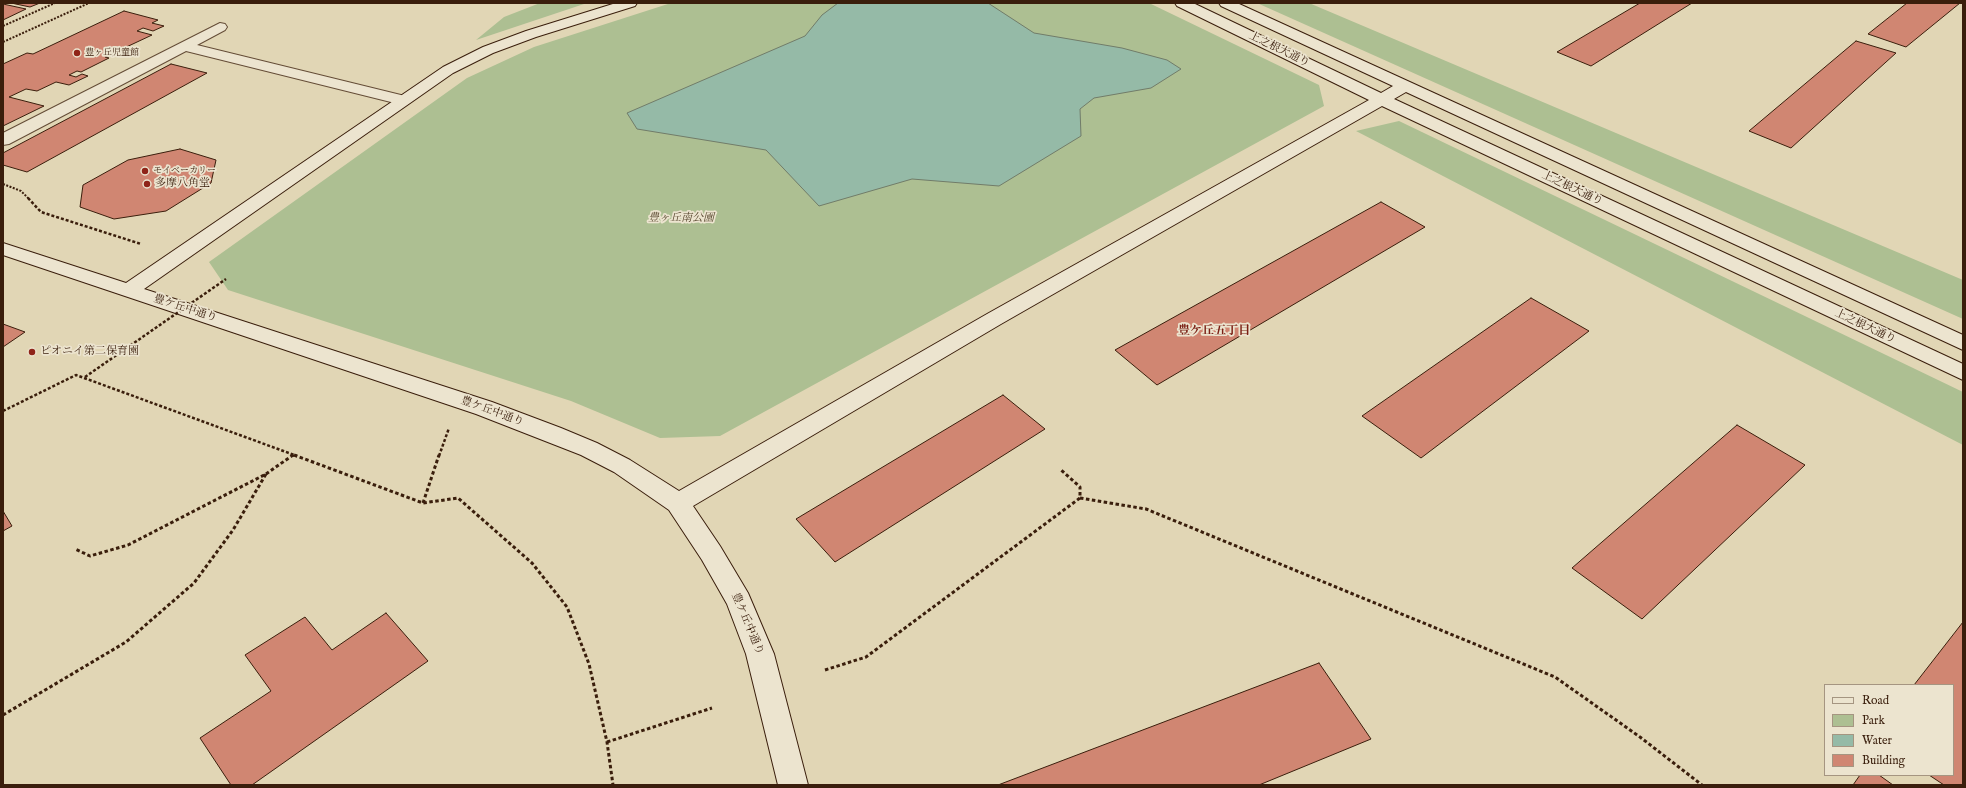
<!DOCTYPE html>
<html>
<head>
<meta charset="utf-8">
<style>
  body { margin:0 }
  #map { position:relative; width:1966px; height:788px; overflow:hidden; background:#e1d6b5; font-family:"IM FELL English",serif }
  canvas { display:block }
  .frame { position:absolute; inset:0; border:4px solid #3a1e0c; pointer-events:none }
  .legend { position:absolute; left:1824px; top:684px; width:130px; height:92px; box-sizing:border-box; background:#ece4cf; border:1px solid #a59581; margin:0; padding:5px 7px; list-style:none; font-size:12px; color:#3a1e0c }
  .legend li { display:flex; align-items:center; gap:8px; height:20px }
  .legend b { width:20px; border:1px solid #a59581 }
</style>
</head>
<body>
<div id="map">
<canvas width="1966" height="788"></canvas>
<div class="frame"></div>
<ul class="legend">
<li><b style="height:5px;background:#ece4cf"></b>Road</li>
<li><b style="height:11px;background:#adbf92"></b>Park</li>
<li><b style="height:11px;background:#95baa7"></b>Water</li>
<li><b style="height:11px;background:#d08672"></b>Building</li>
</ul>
</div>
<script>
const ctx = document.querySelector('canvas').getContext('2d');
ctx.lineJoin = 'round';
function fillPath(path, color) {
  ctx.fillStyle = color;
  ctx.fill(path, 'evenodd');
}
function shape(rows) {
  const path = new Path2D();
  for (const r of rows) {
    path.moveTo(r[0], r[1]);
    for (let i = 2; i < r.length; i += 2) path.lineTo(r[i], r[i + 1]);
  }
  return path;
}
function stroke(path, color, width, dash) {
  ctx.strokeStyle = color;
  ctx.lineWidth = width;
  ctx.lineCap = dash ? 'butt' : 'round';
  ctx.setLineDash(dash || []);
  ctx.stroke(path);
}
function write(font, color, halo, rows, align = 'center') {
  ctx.font = font + ' "IM FELL English","Noto Serif JP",serif';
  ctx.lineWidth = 3.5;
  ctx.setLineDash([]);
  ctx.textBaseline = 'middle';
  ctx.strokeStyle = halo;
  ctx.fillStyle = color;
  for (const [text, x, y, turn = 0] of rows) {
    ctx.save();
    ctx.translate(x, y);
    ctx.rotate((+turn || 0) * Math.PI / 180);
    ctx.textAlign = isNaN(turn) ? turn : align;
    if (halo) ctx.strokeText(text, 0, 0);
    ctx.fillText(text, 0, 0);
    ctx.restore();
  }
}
const green = shape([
  [540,3,587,3,476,40,504,17],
  [671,3,1149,3,1319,85,1324,106,720,436,660,438,571,401,228,290,209,262,467,78,534,47],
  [1257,3,1309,3,1963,280,1963,319],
  [1399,121,1963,392,1963,445,1356,131]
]);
const water = shape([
  [838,3,988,3,1034,33,1122,48,1167,60,1181,69,1151,88,1094,98,1080,109,1081,136,999,186,912,179,819,206,766,150,637,129,627,113,805,36,822,15,838,3]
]);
const building = shape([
  [11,3,40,3,30,7,11,3],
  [1640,3,1692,3,1591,66,1557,52,1640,3],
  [1907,3,1960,3,1906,47,1868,34,1907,3],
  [3,4,26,9,3,20,3,4],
  [124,11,158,20,152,23,164,26,153,31,143,28,137,31,152,35,105,57,109,58,81,72,77,71,69,75,76,77,82,74,88,76,69,85,56,82,37,91,26,89,9,97,44,106,3,126,3,64,27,53,33,54,124,11],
  [1856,41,1896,53,1791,148,1749,131,1856,41],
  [171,64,207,73,27,172,3,165,3,153,171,64],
  [180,149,216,160,211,183,166,211,114,219,80,207,83,185,128,160,180,149],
  [1381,202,1425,227,1157,385,1115,350,1381,202],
  [1531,298,1589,331,1421,458,1362,416,1531,298],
  [3,324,25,332,3,347,3,324],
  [1003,395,1045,429,835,562,796,519,1003,395],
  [1737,425,1805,465,1642,619,1572,568,1737,425],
  [3,511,12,526,3,531,3,511],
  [386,613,428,661,252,785,231,785,200,738,271,691,245,655,305,617,332,650,386,613],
  [1963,622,1963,785,1944,785,1929,775,1953,775,1953,685,1914,685,1963,622],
  [1319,663,1371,739,1259,785,998,785,1319,663],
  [1860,775,1879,775,1893,785,1853,785,1860,775]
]);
const pathFar2 = shape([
  [3,26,55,3],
  [3,42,89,3],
  [3,184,21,191,29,199]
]);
const pathFar1 = shape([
  [28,198,41,212,141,244],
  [3,411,76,375,297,456],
  [292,456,294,455],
  [439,456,449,428]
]);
const path = shape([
  [294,455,423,503,458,498,532,563,567,607,589,664,607,742,613,785],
  [266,474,293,455],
  [1080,498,1146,509,1555,677,1640,737,1702,785],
  [423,503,439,455],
  [825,670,866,657,1080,498,1080,487,1061,470],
  [3,715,126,642,194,583,233,530,266,474,128,545,90,556,75,549],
  [607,742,712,708]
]);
const street = shape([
  [220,23,225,24,227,27,225,30,197,45,409,97,411,100,409,103,403,105,186,51,9,144,3,145,3,133,220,23]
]);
const secondary = shape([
  [616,3,637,3,635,6,536,37,493,53,453,73,144,289,492,402,561,428,597,443,630,460,679,491,987,314,1369,100,1177,6,1175,3,1193,3,1381,93,1393,86,1221,6,1219,3,1237,3,1963,335,1963,350,1406,92,1394,99,1963,364,1963,380,1382,106,1001,324,693,506,720,546,748,593,774,654,808,785,778,785,746,654,727,604,702,560,669,510,614,472,581,455,476,414,3,255,3,243,126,283,443,67,483,47,526,31,616,3]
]);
const pathBridge = shape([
  [85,377,226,279]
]);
const markers = [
  [77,53,4,"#8f2418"],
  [145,171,4,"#8f2418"],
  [147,184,4,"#8f2418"],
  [32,352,4,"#8f2418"]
];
const farPoinames = [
  ["豊ヶ丘児童館",85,53],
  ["モイベーカリー",153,171]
];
const streetNames = [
  ["上之根大通り",1279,50,26],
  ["上之根大通り",1572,189,25],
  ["豊ケ丘中通り",185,309,18],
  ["上之根大通り",1865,327,25],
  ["豊ケ丘中通り",492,412,20],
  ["豊ケ丘中通り",747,624,67]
];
const poiNames = [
  ["多摩八角堂",155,184],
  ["ピオニイ第二保育園",40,352]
];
const parkNames = [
  ["豊ヶ丘南公園",681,219]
];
const neighbourhoodNames = [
  ["豊ケ丘五丁目",1214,332]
];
fillPath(green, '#adbf92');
fillPath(water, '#95baa7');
stroke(water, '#717c69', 1);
fillPath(building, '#d08672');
stroke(building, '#3a1e0c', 1);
stroke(street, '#644c36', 2);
stroke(secondary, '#3a1e0c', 2);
stroke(pathFar2, '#3a1e0c', 2, [2, 1.5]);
stroke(pathFar1, '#3a1e0c', 2.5, [3, 2]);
stroke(path, '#3a1e0c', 3, [3.5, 2.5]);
fillPath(street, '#ece4cf');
fillPath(secondary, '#ece4cf');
stroke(pathBridge, '#3a1e0c', 2.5, [3, 2]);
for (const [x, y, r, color] of markers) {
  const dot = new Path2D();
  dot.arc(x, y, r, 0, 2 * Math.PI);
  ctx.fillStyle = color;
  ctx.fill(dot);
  stroke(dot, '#ece4cf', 1.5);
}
write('9px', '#3a1e0c', '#ece4cf', farPoinames, 'left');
write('11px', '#3a1e0c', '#ece4cf', streetNames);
write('11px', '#3a1e0c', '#ece4cf', poiNames, 'left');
write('italic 11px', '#57462e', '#ece4cf', parkNames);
write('bold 12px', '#7a1f14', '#ece4cf', neighbourhoodNames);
</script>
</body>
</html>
